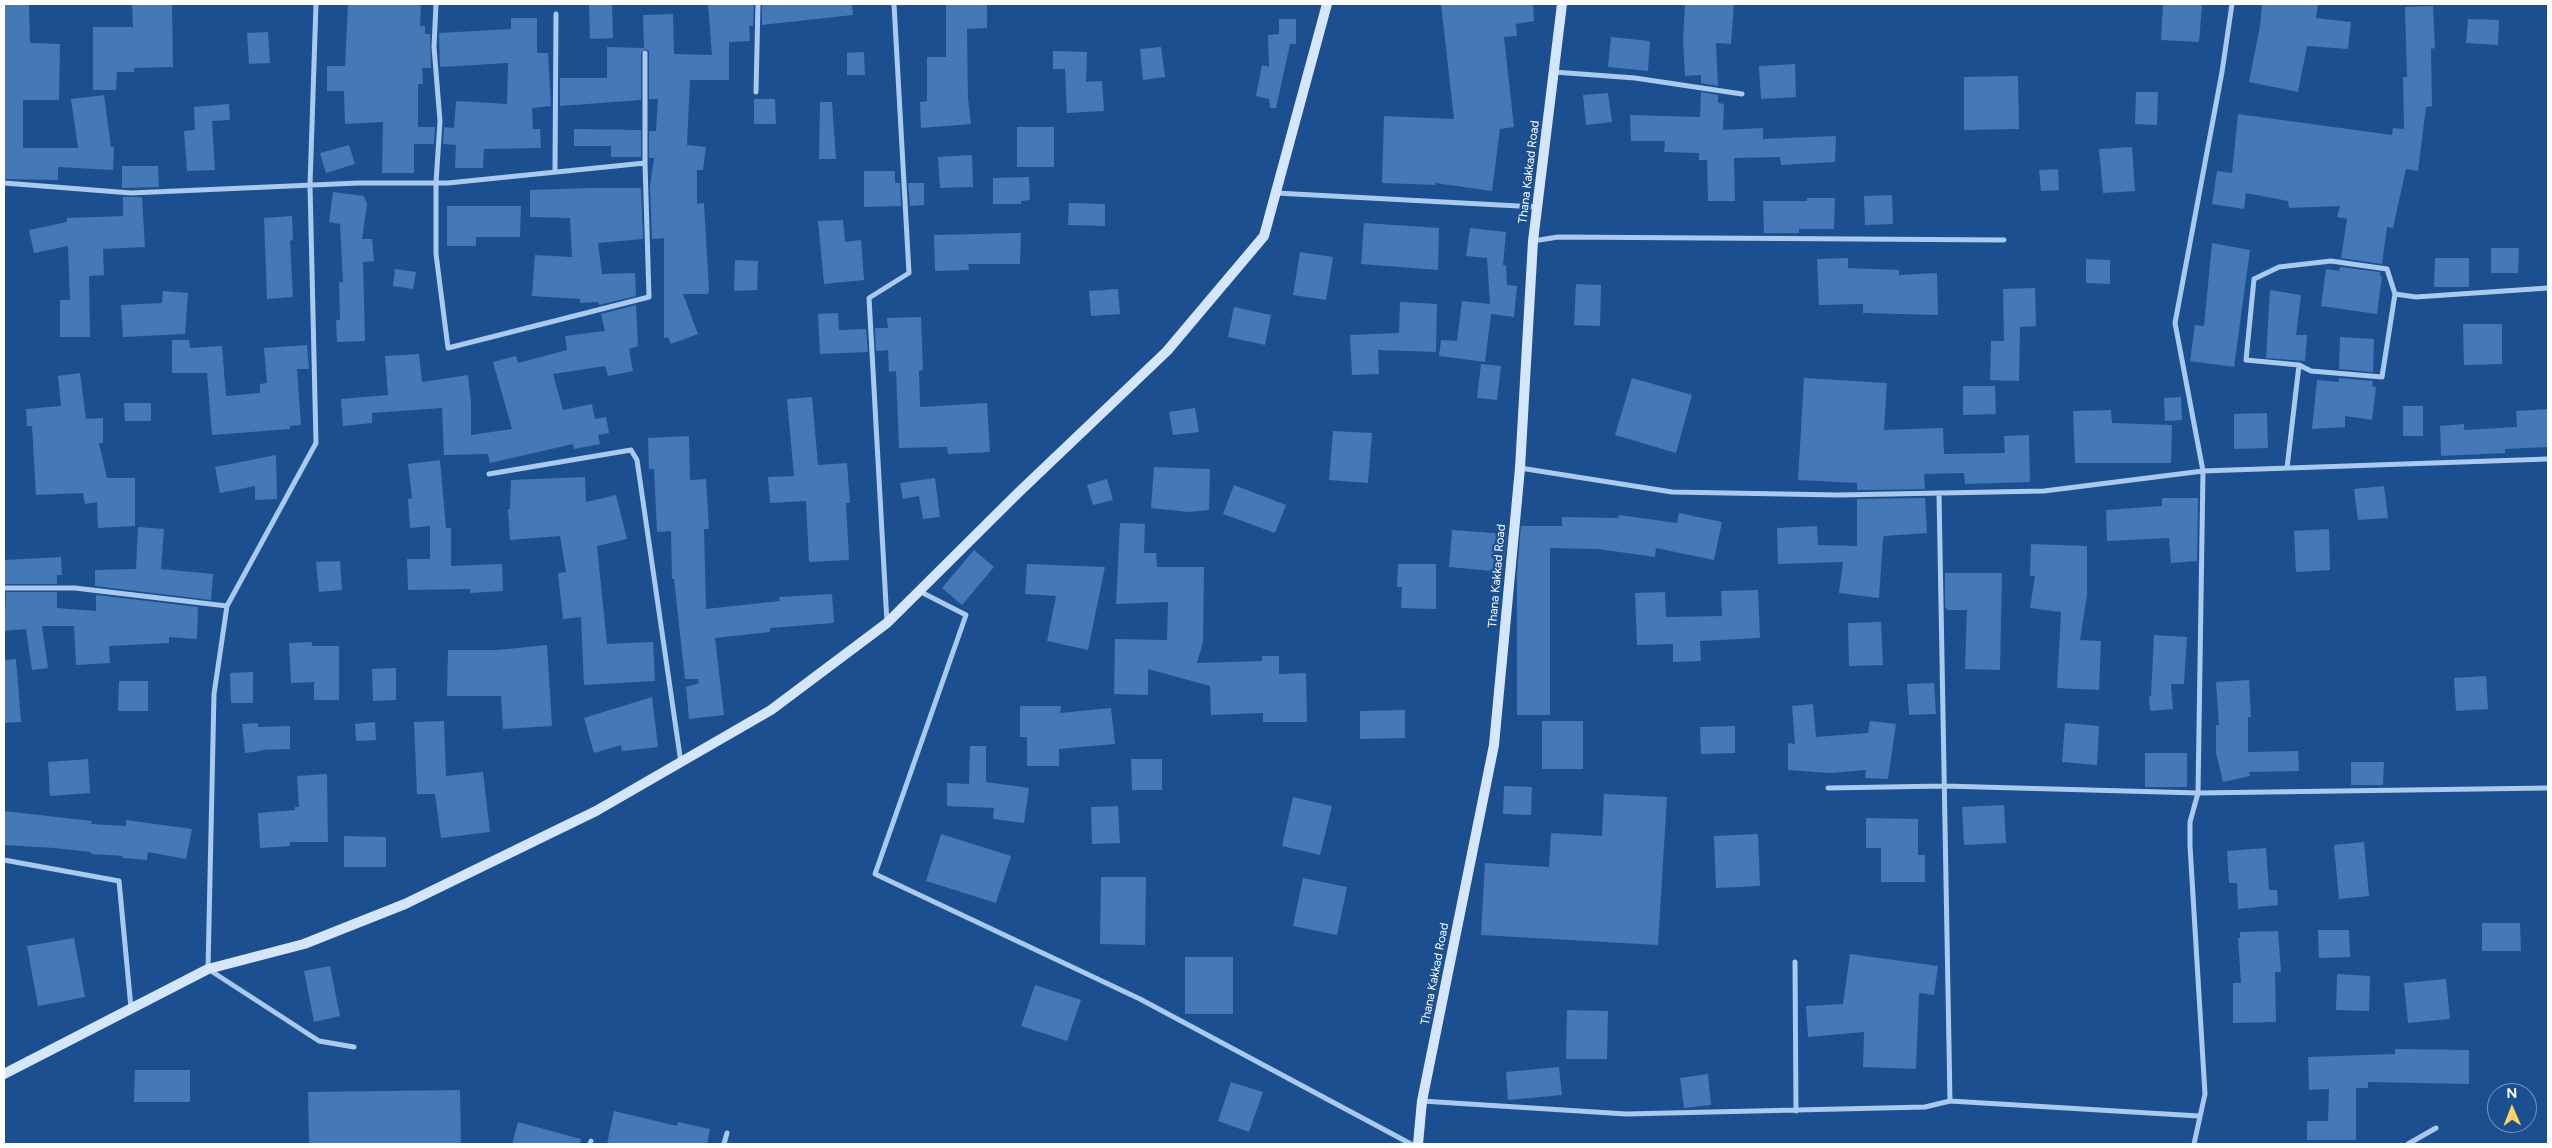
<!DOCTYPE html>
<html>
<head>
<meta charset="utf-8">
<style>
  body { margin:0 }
  #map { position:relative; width:2552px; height:1148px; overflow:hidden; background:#1b4f8f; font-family:Figtree,sans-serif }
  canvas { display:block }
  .frame { position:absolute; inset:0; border:5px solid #fff; pointer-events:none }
  .north { position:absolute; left:2487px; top:1083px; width:50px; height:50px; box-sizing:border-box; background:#1b4f8f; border:1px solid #7695bc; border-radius:50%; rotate:359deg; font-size:14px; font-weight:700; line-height:20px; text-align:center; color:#fff }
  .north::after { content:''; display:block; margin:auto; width:18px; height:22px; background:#ffd166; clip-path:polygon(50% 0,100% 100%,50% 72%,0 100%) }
</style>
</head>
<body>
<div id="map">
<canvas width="2552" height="1148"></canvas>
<div class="frame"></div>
<div class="north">N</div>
</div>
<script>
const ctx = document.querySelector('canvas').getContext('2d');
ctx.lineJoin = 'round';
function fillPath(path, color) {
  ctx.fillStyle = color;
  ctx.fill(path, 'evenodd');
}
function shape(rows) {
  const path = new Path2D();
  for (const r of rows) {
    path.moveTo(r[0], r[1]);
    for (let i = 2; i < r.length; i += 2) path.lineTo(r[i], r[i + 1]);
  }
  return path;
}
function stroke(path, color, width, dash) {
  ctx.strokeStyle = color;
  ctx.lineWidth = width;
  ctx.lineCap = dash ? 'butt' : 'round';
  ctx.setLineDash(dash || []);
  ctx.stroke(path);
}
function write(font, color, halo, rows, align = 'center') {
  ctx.font = font + ' Figtree,sans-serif';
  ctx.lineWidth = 5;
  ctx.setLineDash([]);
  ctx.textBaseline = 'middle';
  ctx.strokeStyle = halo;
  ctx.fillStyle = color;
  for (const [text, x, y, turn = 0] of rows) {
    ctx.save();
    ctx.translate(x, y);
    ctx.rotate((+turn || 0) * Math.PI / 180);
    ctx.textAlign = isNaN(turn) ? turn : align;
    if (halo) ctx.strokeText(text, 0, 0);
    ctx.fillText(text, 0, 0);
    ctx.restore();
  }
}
const building = shape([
  [4,4,29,4,30,43,60,44,59,100,23,100,23,148,78,148,71,99,104,95,111,147,114,147,113,170,58,167,58,180,4,179],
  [132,4,172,4,173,67,134,68,134,72,117,72,116,90,93,90,93,27,133,27],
  [348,4,421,4,420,26,425,26,425,34,430,34,431,68,422,68,423,84,418,84,418,127,435,127,434,144,414,144,414,173,382,173,383,122,345,124,344,91,327,91,327,66,345,66],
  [612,4,613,38,590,39,589,5],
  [708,4,754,4,753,26,749,26,750,41,729,42,729,80,690,80,687,145,706,147,703,170,697,170,697,204,704,203,709,290,708,294,683,294,698,334,671,344,668,337,664,338,664,238,652,239,650,186,654,158,649,158,649,131,656,131,658,99,649,99,649,51,645,49,641,53,641,100,560,106,560,78,607,78,607,47,644,48,643,15,673,14,674,54,712,55],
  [762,4,852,4,853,15,762,25],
  [946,4,987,4,987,28,967,29,968,98,971,124,921,128,920,102,927,101,927,57,946,57],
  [1441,4,1533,4,1534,21,1516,24,1517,36,1504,37,1514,127,1500,129,1492,191,1435,183,1435,185,1382,183,1384,116,1454,119],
  [1685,4,1734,4,1731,44,1716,43,1718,86,1701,83,1701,75,1685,76,1683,40],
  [2163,4,2202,4,2199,42,2161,40],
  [2262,4,2318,4,2316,18,2351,22,2348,49,2307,46,2298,92,2249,82,2260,26],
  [2433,6,2435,48,2431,49,2432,106,2426,107,2418,171,2406,169,2393,228,2387,227,2382,264,2341,258,2347,219,2337,217,2340,206,2289,208,2288,201,2246,193,2244,209,2212,204,2217,171,2232,173,2238,114,2392,135,2393,128,2404,129,2403,77,2407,77,2405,7],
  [511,18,537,18,537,53,548,53,551,106,532,108,533,129,540,129,541,148,484,149,483,168,455,168,456,145,443,144,444,127,454,128,456,101,507,104,508,63,440,67,439,33,511,29],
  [1279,19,1296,19,1296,44,1290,44,1276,108,1270,108,1269,99,1256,96,1262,65,1269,67,1268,35,1279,34],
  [2468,19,2499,20,2498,45,2466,43],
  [268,32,270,63,249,64,247,33],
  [1611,37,1650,41,1648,71,1608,67],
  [1161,47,1165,77,1143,80,1140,49],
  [1053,51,1087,52,1086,82,1102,81,1104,111,1067,113,1065,69,1053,69],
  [864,52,865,75,847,75,847,53],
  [1795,64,1796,97,1761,99,1759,66],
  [2018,76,2019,129,1964,130,1964,77],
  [1701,92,1718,95,1718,103,1724,104,1723,130,1763,128,1763,139,1836,136,1835,162,1781,165,1780,157,1734,158,1735,201,1708,201,1707,160,1699,160,1699,153,1664,152,1665,141,1631,141,1630,115,1700,117],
  [2136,92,2158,92,2157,125,2135,124],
  [1608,93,1612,122,1586,125,1583,95],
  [754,99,775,99,776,124,754,124],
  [820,102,832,102,836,159,819,159],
  [229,104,230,120,212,121,215,170,187,171,184,131,195,130,194,107],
  [1017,127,1054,127,1054,167,1017,167],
  [574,129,641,130,641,157,611,157,611,146,574,146],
  [349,145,355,164,326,173,320,153],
  [2132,147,2135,191,2103,193,2099,149],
  [972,155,973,187,940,188,938,157],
  [122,166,158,166,159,187,122,188],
  [2058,169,2059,190,2041,191,2039,170],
  [864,171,895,171,895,183,900,183,901,206,864,207],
  [1029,177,1030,200,1021,201,1021,204,993,204,993,178],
  [908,183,924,183,924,205,910,206],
  [591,188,641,188,643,239,598,243,602,274,635,273,636,296,599,305,598,302,580,303,580,299,532,296,535,255,572,257,570,218,530,217,530,190],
  [333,192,364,196,367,204,362,239,372,239,374,261,363,262,365,341,337,342,336,320,340,320,339,282,343,282,340,224,329,222],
  [1892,195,1893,224,1865,225,1864,196],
  [123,197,142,197,145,247,103,249,104,275,89,276,90,337,60,337,60,300,70,300,68,246,34,253,29,230,67,222,67,218,123,216],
  [1807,198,1835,198,1834,229,1799,229,1799,233,1764,233,1763,201,1807,201],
  [1069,203,1105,204,1105,226,1068,225],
  [447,206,521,206,520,237,476,237,476,246,447,246],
  [292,216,293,240,290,241,293,297,267,299,264,218],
  [843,220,845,242,861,240,864,280,824,284,818,221],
  [1364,223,1439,228,1438,270,1361,264],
  [1470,228,1506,232,1503,265,1506,265,1507,285,1517,286,1514,317,1491,314,1485,362,1439,356,1441,340,1457,341,1462,301,1490,304,1487,258,1466,256],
  [1021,233,1020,264,968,264,969,270,935,271,934,235],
  [2212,243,2250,250,2234,367,2190,361,2195,325,2204,326],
  [2491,248,2519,248,2518,273,2491,273],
  [1300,252,1333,257,1326,300,1293,295],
  [1848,258,1848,268,1899,270,1899,275,1937,273,1938,315,1863,313,1863,304,1819,305,1817,259],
  [2435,258,2469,258,2469,287,2434,287],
  [2086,259,2110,260,2110,284,2086,283],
  [735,260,758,261,757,290,734,291],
  [2340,267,2380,272,2380,276,2382,276,2377,314,2321,306,2326,269,2339,271],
  [395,269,416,272,413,289,393,286],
  [1576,284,1601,285,1600,326,1574,325],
  [2035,288,2036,326,2020,327,2019,381,1990,380,1991,341,2004,341,2003,289],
  [1118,289,1120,314,1091,316,1089,291],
  [2270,290,2301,295,2296,335,2307,335,2305,361,2266,358],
  [163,291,188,293,185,334,123,337,121,305,162,303],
  [1400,302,1437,304,1436,352,1378,350,1379,374,1352,375,1350,335,1399,333],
  [636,305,638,346,629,349,633,371,608,376,605,366,553,374,563,410,592,404,595,419,606,417,609,433,598,435,600,444,574,449,573,444,490,463,488,454,444,455,442,408,372,413,372,423,343,426,341,399,388,395,385,356,419,354,422,382,468,375,471,402,471,435,512,429,493,362,516,356,518,363,567,350,565,336,605,331,601,314],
  [1234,307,1271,315,1265,345,1228,337],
  [838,313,839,330,866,329,868,352,820,354,818,314],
  [921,317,923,370,919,371,920,407,987,403,990,452,948,454,947,447,899,448,896,371,889,372,888,350,876,351,875,328,888,328,887,318],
  [2463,324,2502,324,2502,364,2464,365],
  [2340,337,2374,339,2373,372,2339,369],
  [172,340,189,340,190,348,222,346,226,396,260,393,260,384,267,383,264,348,307,345,309,369,297,369,301,425,290,426,290,429,212,435,207,373,172,373],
  [1481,364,1501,366,1497,400,1477,398],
  [80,373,86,419,103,418,103,443,99,443,107,478,135,478,135,526,98,528,97,502,85,504,83,493,36,495,32,426,27,426,26,409,61,406,58,376],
  [1632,378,1692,395,1676,453,1615,435],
  [1804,378,1887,383,1884,430,1943,428,1944,454,2005,453,2004,436,2029,435,2030,482,1965,484,1964,473,1924,474,1925,489,1857,490,1857,483,1798,480],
  [2339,378,2373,381,2372,386,2376,387,2372,420,2345,416,2345,427,2312,429,2317,380,2339,382],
  [1963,386,1995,386,1996,414,1963,415],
  [812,397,818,465,847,463,850,503,846,503,849,560,809,562,806,501,770,503,768,477,794,476,787,399],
  [2181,397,2182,420,2165,421,2164,398],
  [124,403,151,403,151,421,125,421],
  [2403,406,2423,406,2423,436,2403,436],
  [1195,408,1199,432,1173,435,1169,412],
  [2548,409,2548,447,2505,449,2505,453,2441,456,2440,426,2464,424,2464,430,2517,427,2516,411],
  [2111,410,2112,423,2172,425,2171,463,2075,463,2073,411],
  [2267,413,2268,448,2234,449,2234,414],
  [1333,431,1372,433,1368,483,1329,480],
  [689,436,690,480,706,479,709,529,704,529,706,609,780,601,779,597,832,594,834,623,770,628,770,632,715,638,724,715,689,719,686,687,699,683,698,679,685,679,674,579,672,579,671,531,657,532,654,469,649,469,648,438],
  [276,455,277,499,255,500,255,486,220,493,215,467],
  [440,460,446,528,451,528,451,566,502,564,503,591,470,593,470,589,408,590,407,559,430,559,430,526,410,528,408,499,412,498,408,464],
  [1154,467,1210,469,1209,510,1188,512,1151,508],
  [585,477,586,502,616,495,627,539,597,546,607,644,653,642,655,681,584,685,581,617,563,619,558,573,566,572,560,536,510,540,508,509,510,509,511,480],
  [935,478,940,517,923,519,919,496,903,499,900,483],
  [1107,479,1113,500,1093,505,1087,485],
  [1234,485,1286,505,1275,533,1223,514],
  [2384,486,2388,518,2358,520,2354,489],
  [1925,498,1927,533,1884,536,1883,539,1879,598,1839,593,1843,562,1778,564,1777,528,1817,526,1818,545,1857,546,1857,499],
  [2162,498,2198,498,2197,561,2171,563,2169,538,2107,541,2106,510,2162,506],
  [1679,513,1722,522,1714,560,1656,548,1655,557,1598,549,1550,548,1550,715,1517,715,1517,573,1521,526,1562,526,1562,517,1618,518,1619,515,1677,523],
  [1120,523,1145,524,1144,553,1156,553,1157,567,1204,567,1203,642,1197,663,1262,661,1262,656,1279,656,1279,674,1306,673,1307,722,1263,722,1263,713,1211,715,1210,686,1148,669,1148,695,1114,694,1115,639,1167,640,1168,602,1116,604],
  [138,527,164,529,161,569,213,574,211,600,95,586,95,570,136,569],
  [2329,529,2330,570,2296,572,2294,531],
  [1452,530,1507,534,1503,572,1449,567],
  [2031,544,2087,546,2087,595,2080,640,2101,641,2099,690,2057,688,2061,612,2030,608,2035,576,2030,576],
  [974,550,994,567,962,605,942,588],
  [61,557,62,575,57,575,57,584,5,584,4,560],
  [340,561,342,590,319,592,316,562],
  [1027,564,1105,567,1088,650,1047,641,1056,596,1025,594],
  [1398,564,1436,564,1436,609,1401,608,1402,587,1397,587],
  [1945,573,2002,573,2000,670,1965,669,1967,610,1948,610,1945,607],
  [1758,590,1760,638,1700,641,1701,661,1673,662,1673,644,1637,645,1635,593,1665,592,1666,617,1722,616,1721,591],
  [6,592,57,592,57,608,96,611,96,595,198,607,197,639,169,637,169,643,109,646,110,663,76,665,74,626,42,626,48,668,32,670,26,629,4,631],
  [1881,622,1883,665,1849,666,1848,623],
  [2154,635,2187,637,2184,684,2171,684,2173,709,2150,711,2149,696,2151,696],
  [312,642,312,646,339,646,339,700,314,700,314,682,291,683,289,643],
  [547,645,552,726,503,729,501,696,447,696,448,650,497,650],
  [16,659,21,722,4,723,4,660],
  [396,668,396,700,373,701,372,669],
  [253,672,253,703,231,703,230,673],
  [2486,676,2488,709,2456,711,2454,678],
  [2249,680,2251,717,2248,717,2248,752,2298,751,2299,771,2249,772,2250,776,2223,782,2216,753,2216,725,2219,725,2216,682],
  [119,681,148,681,148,711,118,711],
  [1934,683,1936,714,1909,715,1907,684],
  [652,697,658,747,622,751,621,745,594,753,584,718],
  [1813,704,1816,737,1868,733,1870,721,1896,724,1888,779,1865,778,1866,770,1830,773,1788,770,1788,743,1795,744,1792,706],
  [1020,706,1061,706,1060,713,1111,708,1115,744,1059,749,1059,766,1027,766,1027,737,1020,737],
  [1405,710,1405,738,1360,739,1360,711],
  [444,721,446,776,483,772,490,832,441,838,435,794,417,794,414,722],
  [1542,721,1583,721,1583,769,1542,769],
  [375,722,376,740,356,741,355,724],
  [258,723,258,727,290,726,290,749,261,750,261,751,245,753,242,724],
  [2065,723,2099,726,2097,765,2062,762],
  [1735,726,1735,753,1701,754,1700,727],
  [970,746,986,746,986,782,1029,788,1024,823,993,819,994,808,947,806,947,783,969,784],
  [2145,753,2187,753,2187,787,2145,787],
  [88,759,90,793,50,796,48,762],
  [1131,759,1162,759,1162,790,1132,790],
  [2351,762,2384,762,2383,785,2351,785],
  [327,774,328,842,290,842,290,846,260,848,258,813,295,810,295,807,299,807,297,776],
  [1504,786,1532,787,1531,815,1503,814],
  [1604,794,1667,797,1658,945,1481,935,1485,863,1549,867,1551,833,1602,836],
  [1293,797,1332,806,1320,855,1282,846],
  [2004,805,2006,843,1964,845,1962,807],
  [1118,806,1120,843,1092,844,1091,807],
  [4,811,92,821,91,824,126,826,126,820,192,829,186,859,148,852,147,860,122,858,123,856,91,854,91,852,54,848,4,845],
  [1866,818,1918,819,1918,855,1925,855,1925,882,1881,882,1881,848,1866,848],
  [941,834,1011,856,996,903,926,881],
  [1758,834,1760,886,1716,888,1714,836],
  [344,836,386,837,386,867,344,867],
  [2364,842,2369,896,2339,899,2334,845],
  [2266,848,2269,890,2277,890,2278,905,2238,909,2237,883,2229,883,2227,851],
  [1101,877,1146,877,1145,945,1100,944],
  [1303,878,1347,887,1337,935,1293,926],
  [2482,923,2520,923,2521,951,2482,951],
  [2318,930,2349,930,2350,957,2319,958],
  [2278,931,2281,972,2275,972,2276,1022,2233,1023,2233,983,2241,983,2238,938,2240,938,2240,932],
  [74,938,85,997,38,1006,27,946],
  [1850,954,1938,966,1934,995,1919,993,1916,1069,1863,1067,1864,1032,1808,1037,1806,1006,1843,1004],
  [1185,957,1233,957,1233,1014,1185,1014],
  [330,966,340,1016,314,1022,304,971],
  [2337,974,2370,976,2369,1011,2336,1010],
  [2446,979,2450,1019,2408,1023,2404,983],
  [1035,985,1081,1000,1067,1041,1021,1026],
  [1567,1010,1608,1011,1607,1059,1566,1059],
  [2395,1049,2469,1050,2469,1084,2368,1082,2368,1088,2356,1088,2356,1140,2307,1140,2307,1121,2328,1121,2329,1089,2309,1090,2308,1057,2395,1054],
  [1559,1067,1562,1095,1508,1100,1506,1072],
  [135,1070,190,1070,190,1102,134,1102],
  [1708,1074,1711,1105,1684,1108,1680,1078],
  [1231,1082,1263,1092,1249,1132,1218,1121],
  [460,1090,461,1144,309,1144,308,1092],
  [614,1111,677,1126,678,1122,710,1129,707,1144,607,1144],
  [518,1122,581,1139,580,1144,512,1144]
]);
const minor = shape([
  [316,4,310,185,316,443,227,606,214,694,208,969,319,1041,354,1047],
  [645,53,645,163],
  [1554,72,1635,78,1742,94],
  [756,92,758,4],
  [555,172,556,14],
  [4,183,131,193,358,183,448,183,645,163,649,297,448,348,436,254,436,183,440,121,434,47,436,4],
  [1276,193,1537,207],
  [1533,241,1558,237,2004,240],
  [2395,294,2416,297,2548,288],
  [1520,468,1672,492,1839,495,2044,491,2203,471,2548,459],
  [2287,468,2299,365,2246,360,2254,279,2279,267,2331,261,2387,269,2395,294,2382,377,2311,371,2299,365],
  [489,474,631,450,637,460,681,763],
  [1939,493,1950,1101],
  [4,588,75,588,227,606],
  [919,591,966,615,875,874,1140,999,1411,1144],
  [887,623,869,298,909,273,894,4],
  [1828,788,1944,786,2198,793,2548,788],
  [4,860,119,881,131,1008],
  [1795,962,1796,1111],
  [1422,1101,1626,1114,1925,1107,1950,1101,2199,1116],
  [590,1144,591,1141],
  [724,1144,727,1133],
  [2194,1144,2205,1094,2190,846,2190,822,2198,793,2203,471,2175,323,2222,72,2232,4],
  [2408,1144,2436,1128]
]);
const secondary = shape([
  [4,1074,208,969,304,944,405,904,596,811,771,710,887,623,1018,493,1167,351,1264,236,1327,4],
  [1418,1144,1422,1101,1494,745,1520,468,1533,241,1562,4]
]);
const streetNames = [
  ["Thana Kakkad Road",1529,172,-83],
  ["Thana Kakkad Road",1497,576,-85],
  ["Thana Kakkad Road",1435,974,-79]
];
fillPath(building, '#4478b7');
stroke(minor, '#a9c9ee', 5);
stroke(secondary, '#d6e6fa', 10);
write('12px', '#fff', '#1b4f8f', streetNames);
</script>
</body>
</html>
